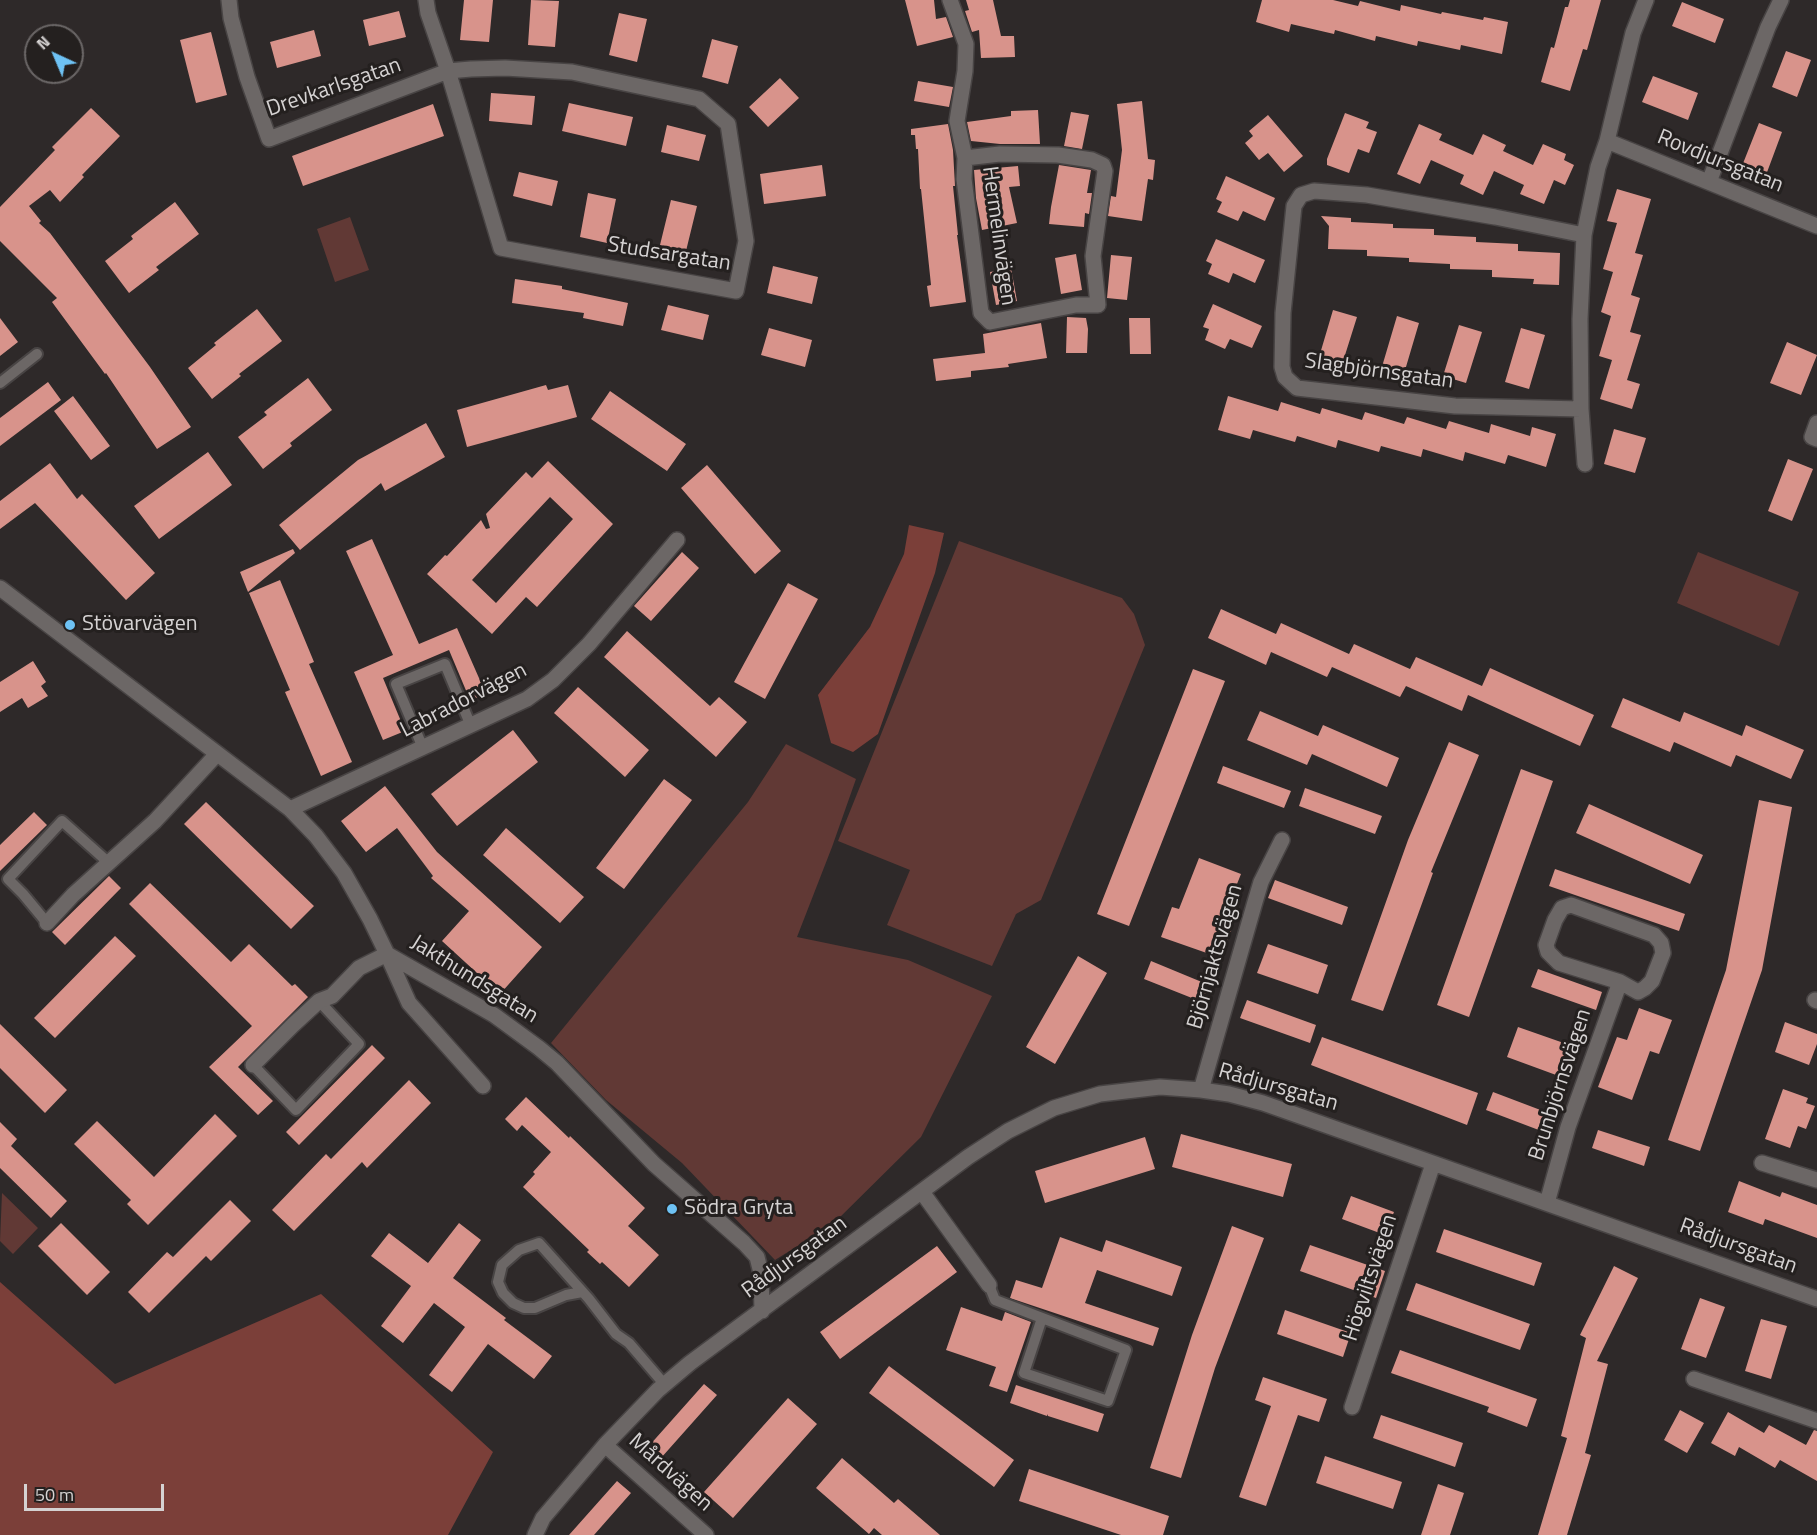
<!DOCTYPE html>
<html>
<head>
<meta charset="utf-8">
<style>
  body { margin:0 }
  #map { position:relative; width:1817px; height:1535px; overflow:hidden; background:#2e2929; font-family:"Titillium Web",sans-serif }
  canvas { display:block }
  .north { position:absolute; left:24px; top:24px; width:60px; height:60px; box-sizing:border-box; background:#24201f; border:2px solid #6b6767; border-radius:50%; rotate:316deg; font-size:16px; font-weight:700; line-height:24px; text-align:center; color:#d5d2d2 }
  .north::after { content:''; display:block; margin:auto; width:21px; height:27px; background:#6ec2f4; clip-path:polygon(50% 0,100% 100%,50% 72%,0 100%) }
  .scale { position:absolute; left:24px; top:1484px; width:140px; height:27px; box-sizing:border-box; border:3px solid #d5d2d2; border-top:0; padding-left:8px; font-size:18px; line-height:21px; white-space:nowrap; color:#d5d2d2; -webkit-text-stroke:4px #24201f; paint-order:stroke }
</style>
</head>
<body>
<div id="map">
<canvas width="1817" height="1535"></canvas>
<div class="north">N</div>
<div class="scale">50 m</div>
</div>
<script>
const ctx = document.querySelector('canvas').getContext('2d');
ctx.lineJoin = 'round';
function fillPath(path, color) {
  ctx.fillStyle = color;
  ctx.fill(path, 'evenodd');
}
function shape(rows) {
  const path = new Path2D();
  for (const r of rows) {
    path.moveTo(r[0], r[1]);
    for (let i = 2; i < r.length; i += 2) path.lineTo(r[i], r[i + 1]);
  }
  return path;
}
function stroke(path, color, width, dash) {
  ctx.strokeStyle = color;
  ctx.lineWidth = width;
  ctx.lineCap = dash ? 'butt' : 'round';
  ctx.setLineDash(dash || []);
  ctx.stroke(path);
}
function write(font, color, halo, rows, align = 'center') {
  ctx.font = font + ' "Titillium Web",sans-serif';
  ctx.lineWidth = 6;
  ctx.setLineDash([]);
  ctx.textBaseline = 'middle';
  ctx.strokeStyle = halo;
  ctx.fillStyle = color;
  for (const [text, x, y, turn = 0] of rows) {
    ctx.save();
    ctx.translate(x, y);
    ctx.rotate((+turn || 0) * Math.PI / 180);
    ctx.textAlign = isNaN(turn) ? turn : align;
    if (halo) ctx.strokeText(text, 0, 0);
    ctx.fillText(text, 0, 0);
    ctx.restore();
  }
}
const green = shape([
  [350,217,369,270,335,282,317,229],
  [959,541,1122,598,1134,614,1145,645,1041,900,1016,914,992,966,887,925,910,870,838,841],
  [1698,552,1799,592,1779,646,1677,603],
  [786,744,856,779,832,847,797,937,908,960,992,996,921,1137,833,1224,775,1260,682,1163,606,1100,551,1043,748,802],
  [2,1193,38,1228,13,1254,0,1241]
]);
const forest = shape([
  [909,525,944,533,935,573,878,734,853,752,831,743,818,695,870,627,904,554],
  [0,1282,115,1384,321,1294,493,1452,448,1535,0,1535]
]);
const building = shape([
  [464,0,493,0,489,42,460,40],
  [531,0,559,1,555,47,528,45],
  [905,0,934,0,936,19,946,17,953,37,917,46],
  [966,0,993,0,1001,36,1014,36,1015,57,981,58,979,30,972,32,965,11,969,10],
  [1262,0,1333,0,1358,6,1360,1,1400,11,1401,5,1441,14,1442,12,1483,20,1484,17,1508,22,1502,54,1461,45,1460,50,1418,41,1417,46,1376,36,1375,41,1335,30,1334,34,1291,24,1289,32,1256,22],
  [1570,0,1601,0,1587,50,1583,49,1570,91,1541,82,1551,47,1554,48,1565,7,1568,7],
  [1682,2,1724,19,1715,43,1672,26],
  [399,11,406,37,369,46,363,20],
  [619,13,647,19,637,62,609,55],
  [314,30,321,56,277,68,270,42],
  [211,32,227,95,196,103,180,40],
  [712,39,738,46,728,84,702,77],
  [1786,51,1811,60,1797,97,1772,87],
  [1653,76,1698,93,1688,120,1642,102],
  [780,78,799,98,768,127,749,107],
  [918,81,953,87,949,107,914,101],
  [491,93,535,96,532,125,489,121],
  [1142,101,1148,159,1155,160,1153,180,1148,179,1142,221,1108,216,1111,196,1116,197,1122,150,1117,104],
  [569,103,633,117,626,146,562,131],
  [433,104,444,136,303,186,292,156],
  [91,108,120,136,82,175,84,177,60,202,50,190,29,206,41,221,39,223,50,233,150,367,191,427,157,449,106,373,105,374,52,302,57,298,0,241,0,207,55,150,52,147],
  [1038,110,1040,144,1000,144,971,141,967,122,1011,116,1011,111],
  [1071,112,1089,115,1082,149,1064,146],
  [1345,113,1369,122,1366,128,1377,132,1369,153,1358,149,1349,173,1327,165,1327,159],
  [1268,115,1303,156,1284,172,1268,153,1259,160,1245,143,1253,136,1249,131],
  [1759,123,1782,132,1766,175,1742,166],
  [948,124,953,150,955,186,953,186,958,235,957,235,966,302,930,307,927,286,931,285,921,189,920,189,918,149,916,149,915,135,911,135,911,129],
  [1419,124,1442,134,1439,140,1473,155,1483,134,1506,145,1503,151,1533,165,1543,144,1566,154,1564,160,1574,165,1565,185,1554,180,1544,204,1520,194,1524,185,1494,171,1483,195,1460,184,1464,175,1431,160,1420,184,1397,174],
  [667,125,706,135,699,161,661,152],
  [822,165,826,196,764,204,760,174],
  [1059,165,1091,170,1087,193,1092,193,1089,214,1085,213,1084,227,1049,224,1051,207],
  [1018,166,1020,186,1009,187,1017,223,982,230,976,198,974,170],
  [519,172,558,181,552,206,513,196],
  [1226,176,1275,198,1265,221,1243,211,1238,221,1217,212,1222,202,1216,199],
  [1617,189,1651,199,1635,253,1643,255,1631,295,1640,298,1630,332,1641,335,1627,380,1640,384,1632,409,1600,399,1612,360,1599,356,1611,316,1601,312,1613,272,1603,269,1617,223,1607,221],
  [588,193,616,199,607,243,580,237],
  [671,200,697,206,686,251,660,245],
  [175,202,199,234,156,267,159,270,129,293,105,261,133,239,131,236],
  [1321,216,1351,218,1351,222,1393,224,1393,228,1434,229,1434,235,1476,237,1476,242,1518,244,1518,251,1560,253,1559,285,1533,284,1534,279,1492,277,1492,270,1450,269,1450,264,1409,262,1409,258,1367,256,1367,250,1328,249,1329,226],
  [1216,239,1265,260,1255,283,1233,273,1229,283,1208,274,1212,264,1206,261],
  [1076,254,1082,290,1061,294,1055,258],
  [1111,255,1132,257,1127,300,1107,298],
  [773,266,818,277,812,304,767,293],
  [1011,268,1017,301,996,305,990,272],
  [515,279,562,286,562,289,628,303,623,326,583,318,584,313,512,303],
  [1213,304,1262,326,1252,348,1230,339,1225,349,1205,340,1209,329,1203,327],
  [668,305,709,315,703,340,661,330],
  [257,309,282,341,239,374,241,376,212,399,188,368,216,345,214,343],
  [1333,310,1357,317,1340,371,1317,364],
  [1397,316,1419,323,1403,377,1381,370],
  [1067,317,1086,318,1088,329,1087,353,1066,353],
  [0,318,18,342,0,356],
  [1129,318,1150,318,1151,354,1130,354],
  [1041,323,1047,358,1008,364,1009,367,971,371,971,377,936,381,933,359,985,353,983,334],
  [1459,325,1482,332,1466,383,1443,376],
  [769,328,812,340,805,367,761,355],
  [1521,328,1545,335,1529,389,1505,382],
  [1787,342,1817,355,1801,395,1770,383],
  [308,378,332,410,290,443,292,446,263,469,238,437,267,415,264,412],
  [48,382,61,400,0,446,0,418],
  [546,385,548,390,568,385,577,417,467,447,457,410],
  [610,391,686,444,667,471,591,419],
  [73,396,110,446,91,460,54,411],
  [1228,396,1278,411,1281,402,1320,414,1322,408,1362,420,1365,412,1404,424,1407,417,1446,429,1449,421,1489,433,1491,424,1530,436,1532,427,1556,434,1546,467,1508,455,1505,464,1465,452,1463,461,1423,449,1421,457,1381,446,1379,452,1338,440,1336,448,1297,436,1295,442,1253,430,1250,439,1218,430],
  [426,423,445,457,385,491,381,483,300,550,279,525,358,460],
  [1614,429,1646,438,1635,473,1604,464],
  [208,452,232,485,159,539,134,506],
  [1788,459,1813,469,1792,521,1768,511],
  [548,461,613,524,537,607,526,597,492,634,427,574,445,555,447,556,481,520,486,529,490,528,486,514,526,472,532,478],
  [550,497,573,519,496,603,472,580],
  [50,463,77,499,82,494,155,573,126,600,35,503,0,529,0,501],
  [707,465,781,551,755,574,681,488],
  [372,539,419,644,457,628,486,694,470,700,449,650,383,678,405,731,383,740,354,672,393,655,346,551],
  [293,549,295,553,248,592,240,572],
  [682,552,699,568,651,621,634,606],
  [280,580,314,662,309,664,352,762,321,776,285,692,290,690,249,593],
  [788,583,818,599,765,699,734,682],
  [1221,609,1276,634,1281,623,1349,654,1354,644,1410,669,1416,657,1482,686,1490,668,1594,715,1580,746,1468,695,1462,711,1406,686,1400,697,1332,667,1327,677,1271,652,1266,665,1208,638],
  [627,631,710,706,719,697,747,722,716,757,604,657],
  [33,661,46,682,41,686,48,696,28,708,22,698,0,712,0,682],
  [1193,669,1225,681,1129,926,1097,914],
  [578,687,649,750,625,777,554,713],
  [1623,698,1680,722,1684,712,1742,736,1746,725,1804,750,1791,779,1736,755,1731,767,1674,742,1670,752,1611,727],
  [1260,711,1318,736,1323,725,1399,758,1387,787,1312,754,1307,765,1247,740],
  [513,730,538,762,457,826,431,794],
  [1449,742,1479,755,1431,872,1433,873,1383,1011,1351,1000,1408,840],
  [1223,766,1291,791,1284,808,1217,783],
  [1521,769,1553,781,1469,1017,1437,1005],
  [664,779,692,800,624,889,596,868],
  [385,786,437,852,542,947,500,994,442,941,469,911,431,878,433,876,397,828,366,852,341,821],
  [1305,788,1382,816,1375,834,1299,806],
  [1759,800,1792,807,1762,970,1700,1151,1668,1140,1726,970],
  [206,802,314,906,291,929,184,824],
  [1589,804,1703,855,1690,884,1576,833],
  [34,812,47,825,0,871,0,845],
  [506,828,584,897,560,923,483,855],
  [1199,858,1241,874,1221,924,1232,928,1221,958,1161,937,1172,907,1179,909],
  [1555,869,1685,914,1679,931,1549,886],
  [109,876,121,888,65,945,52,932],
  [1275,880,1348,907,1342,925,1268,898],
  [150,883,231,962,249,944,292,986,295,984,308,997,238,1067,273,1101,258,1115,209,1067,252,1026,129,904],
  [115,936,136,956,55,1038,34,1018],
  [1268,944,1328,965,1318,994,1257,973],
  [1078,956,1107,973,1055,1064,1026,1047],
  [1151,961,1209,985,1202,1002,1144,979],
  [1538,969,1602,992,1596,1010,1531,987],
  [1247,1000,1316,1025,1310,1043,1240,1018],
  [1639,1008,1672,1020,1659,1054,1650,1051,1632,1100,1598,1087,1617,1037,1627,1040],
  [1785,1022,1817,1034,1817,1044,1809,1065,1775,1052],
  [0,1024,67,1090,45,1113,0,1068],
  [1518,1027,1578,1048,1567,1079,1507,1057],
  [1322,1037,1478,1093,1467,1125,1311,1065],
  [372,1045,385,1058,299,1145,286,1132],
  [409,1080,431,1103,367,1168,362,1162,294,1231,272,1210,326,1154,331,1159],
  [1783,1089,1808,1098,1806,1103,1815,1106,1806,1129,1798,1126,1790,1148,1765,1139],
  [1493,1092,1551,1114,1544,1132,1486,1110],
  [526,1097,569,1138,570,1136,645,1208,628,1226,659,1255,629,1287,602,1262,600,1264,587,1252,589,1250,523,1187,535,1174,533,1172,551,1152,522,1125,517,1131,505,1119],
  [215,1114,237,1136,148,1225,127,1204,131,1200,74,1144,97,1121,154,1177],
  [0,1122,17,1139,11,1146,67,1201,51,1218,0,1168],
  [1598,1130,1650,1147,1644,1166,1592,1148],
  [1181,1134,1292,1164,1283,1197,1172,1167],
  [1145,1137,1155,1169,1045,1203,1035,1171],
  [1739,1181,1780,1197,1782,1192,1817,1205,1817,1238,1765,1219,1763,1225,1728,1212],
  [1351,1196,1394,1212,1385,1235,1342,1219],
  [230,1200,251,1221,211,1261,206,1256,149,1313,128,1292,167,1252,173,1257],
  [61,1223,110,1272,87,1295,38,1246],
  [459,1223,481,1240,453,1278,506,1318,504,1320,552,1356,534,1379,488,1344,452,1392,429,1375,465,1327,434,1303,403,1343,381,1326,411,1286,371,1256,389,1233,428,1263],
  [1232,1226,1264,1238,1215,1368,1181,1478,1150,1468,1192,1335],
  [1444,1229,1542,1263,1534,1286,1436,1252],
  [1060,1237,1102,1252,1106,1240,1182,1267,1172,1296,1097,1270,1085,1303,1159,1328,1153,1346,1010,1298,1016,1280,1042,1288],
  [1310,1245,1385,1271,1376,1298,1300,1271],
  [937,1246,957,1272,840,1359,820,1332],
  [1614,1266,1638,1278,1597,1361,1608,1364,1585,1453,1591,1455,1567,1535,1538,1535,1567,1438,1561,1436,1586,1338,1580,1335],
  [1416,1283,1530,1324,1520,1350,1406,1310],
  [1700,1298,1725,1307,1706,1358,1681,1349],
  [961,1307,1002,1321,1005,1312,1031,1322,1007,1392,989,1386,996,1367,946,1350],
  [1285,1310,1351,1333,1343,1357,1277,1334],
  [1761,1319,1787,1326,1771,1379,1745,1371],
  [1400,1350,1537,1399,1527,1427,1487,1412,1489,1407,1391,1373],
  [889,1366,1014,1460,994,1487,869,1393],
  [1263,1377,1327,1399,1319,1422,1298,1415,1266,1506,1239,1497,1271,1406,1255,1400],
  [704,1384,717,1395,661,1458,648,1447],
  [1016,1385,1104,1414,1098,1432,1048,1416,1048,1414,1047,1416,1010,1403],
  [788,1398,817,1424,733,1518,704,1492],
  [1680,1410,1704,1423,1687,1453,1664,1440],
  [1728,1412,1764,1433,1769,1425,1806,1445,1814,1430,1817,1431,1817,1481,1780,1460,1775,1468,1739,1447,1735,1456,1711,1443],
  [1381,1415,1463,1443,1455,1467,1373,1438],
  [1325,1456,1402,1482,1393,1509,1316,1483],
  [842,1458,894,1503,898,1499,940,1535,882,1535,874,1528,869,1534,816,1488],
  [1029,1469,1169,1516,1163,1535,1121,1535,1019,1501],
  [617,1481,631,1493,594,1535,569,1535],
  [1438,1484,1464,1493,1450,1535,1421,1535]
]);
const service = shape([
  [0,383,37,354],
  [423,748,396,684,445,664,471,726],
  [47,923,23,894,8,879,62,821,109,863],
  [253,1065,296,1110,359,1044,319,1001],
  [989,1285,995,1300,1126,1350,1108,1401,1024,1373,1042,1318],
  [582,1292,566,1295,535,1308,524,1308,513,1303,503,1293,498,1282,502,1265,519,1250,539,1243,589,1299,616,1334,629,1343,665,1385]
]);
const minor = shape([
  [229,0,231,18,247,77,269,139,448,71,471,69,505,68,572,72,699,99,728,124,746,241,736,291,501,248,448,71,428,13,426,0],
  [950,0,966,44,965,71,957,121,965,158,964,179,981,313,990,322,1076,305,1098,305,1093,256,1105,171,1103,165,1092,160,1058,155,1000,154,965,158],
  [1607,141,1817,226],
  [1709,182,1768,27,1781,0],
  [1584,235,1580,319,1581,409,1455,406,1297,388,1285,377,1282,367,1283,313,1294,206,1301,195,1314,191,1367,195,1495,217,1584,235,1598,167,1607,141,1633,33,1646,0],
  [1581,409,1585,464],
  [1817,423,1812,437,1817,439],
  [0,588,290,809,316,836,344,873,370,919,387,954,494,1015,539,1048,557,1063,654,1164,744,1243,757,1257,761,1273,762,1311],
  [290,809,527,699,553,680,589,644,677,540],
  [47,923,73,895,155,821,217,754],
  [1815,1000,1817,1001],
  [253,1065,293,1025,319,1001,332,996,359,968,387,954,409,1003,483,1086],
  [1201,1090,1255,902,1261,882,1282,840],
  [1762,1163,1817,1180],
  [922,1192,989,1285],
  [1547,1203,1568,1127,1620,982,1638,992,1645,988,1652,981,1663,953,1661,943,1654,935,1571,905,1562,908,1555,920,1546,945,1548,952,1559,963,1620,982],
  [1694,1379,1817,1421],
  [1352,1407,1433,1164],
  [605,1445,706,1535],
  [535,1535,543,1518,605,1445,658,1390,690,1363,968,1157,1008,1131,1054,1108,1100,1094,1160,1087,1201,1090,1229,1094,1263,1103,1817,1299]
]);
const markers = [
  [70,625,6,"#6ec2f4"],
  [672,1209,6,"#6ec2f4"]
];
const streetNames = [
  ["Drevkarlsgatan",334,88,-19],
  ["Rovdjursgatan",1720,162,22],
  ["Hermelinvägen",998,236,82],
  ["Studsargatan",669,255,9],
  ["Slagbjörnsgatan",1379,372,8],
  ["Labradorvägen",464,701,-27],
  ["Björnjaktsvägen",1216,957,-74],
  ["Jakthundsgatan",474,980,32],
  ["Brunbjörnsvägen",1561,1085,-72],
  ["Rådjursgatan",1278,1088,16],
  ["Rådjursgatan",1738,1247,20],
  ["Rådjursgatan",795,1258,-36],
  ["Högviltsvägen",1371,1278,-72],
  ["Mårdvägen",670,1473,42]
];
const poiNames = [
  ["Stövarvägen",82,625],
  ["Södra Gryta",684,1209]
];
fillPath(green, '#613935');
fillPath(forest, '#7b3f39');
fillPath(building, '#d8938b');
stroke(service, '#484444', 14);
stroke(minor, '#484444', 18);
stroke(service, '#6c6766', 10);
stroke(minor, '#6c6766', 15);
for (const [x, y, r, color] of markers) {
  const dot = new Path2D();
  dot.arc(x, y, r, 0, 2 * Math.PI);
  ctx.fillStyle = color;
  ctx.fill(dot);
  stroke(dot, '#24201f', 2);
}
write('22px', '#d5d2d2', '#24201f', streetNames);
write('22px', '#d5d2d2', '#24201f', poiNames, 'left');
</script>
</body>
</html>
